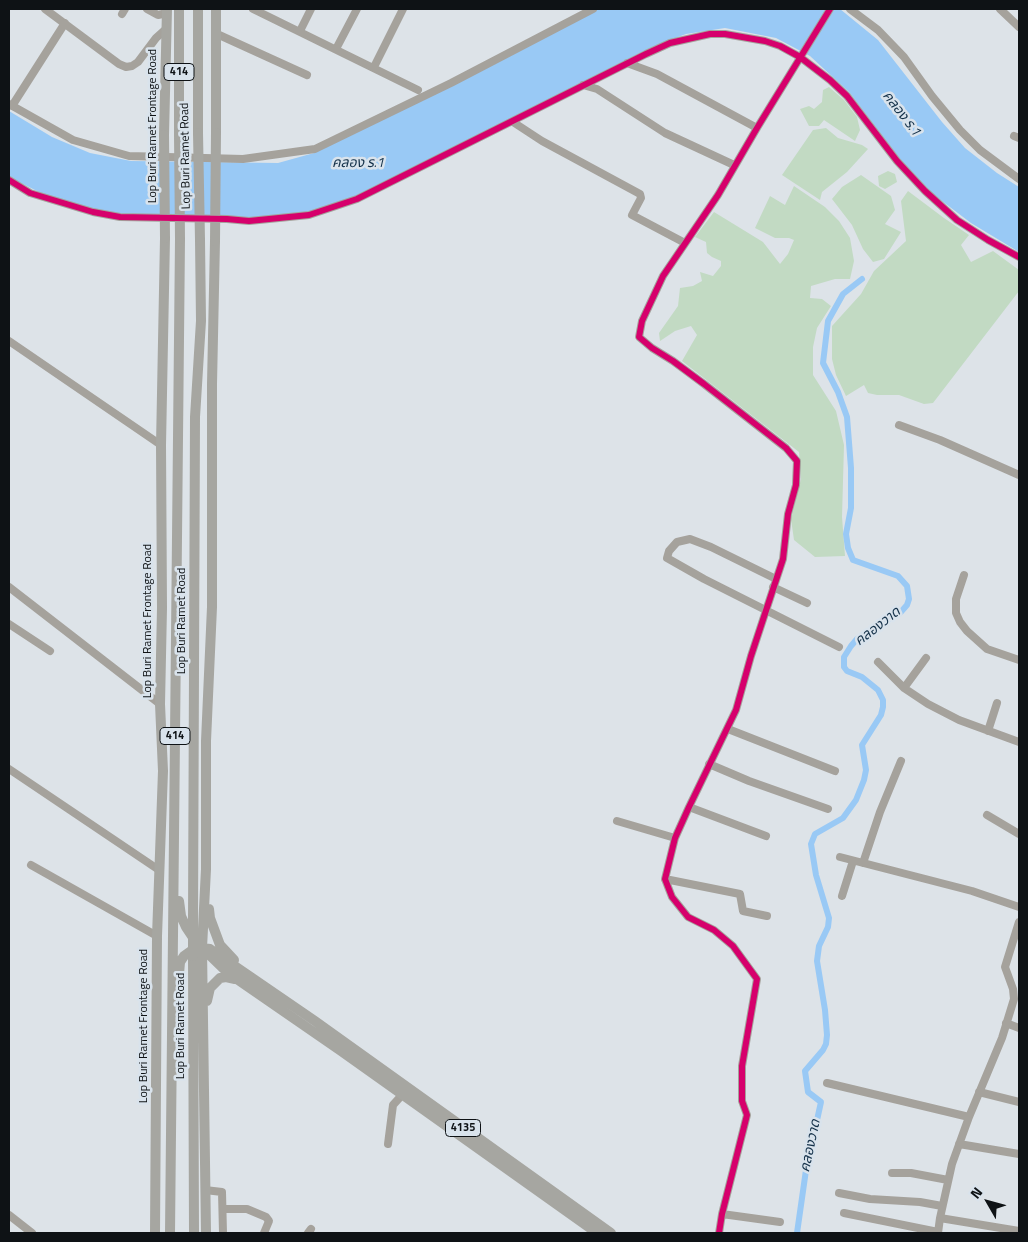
<!DOCTYPE html>
<html>
<head>
<meta charset="utf-8">
<style>
  body { margin:0 }
  #map { position:relative; width:1028px; height:1242px; overflow:hidden; background:#dde3e8; font-family:"Titillium Web",sans-serif }
  canvas { display:block }
  .frame { position:absolute; inset:0; border:10px solid #0e1215; pointer-events:none }
  .north { position:absolute; left:963px; top:1177px; width:50px; height:50px; -webkit-text-stroke:4px #d9e3ec; paint-order:stroke; rotate:308deg; font-size:14px; font-weight:700; line-height:20px; text-align:center; color:#0e1215 }
  .north::after { content:''; display:block; margin:auto; width:18px; height:22px; background:#0e1215; clip-path:polygon(50% 0,100% 100%,50% 72%,0 100%) }
</style>
</head>
<body>
<div id="map">
<canvas width="1028" height="1242"></canvas>
<div class="frame"></div>
<div class="north">N</div>
</div>
<script>
const ctx = document.querySelector('canvas').getContext('2d');
ctx.lineJoin = 'round';
function fillPath(path, color) {
  ctx.fillStyle = color;
  ctx.fill(path, 'evenodd');
}
function shape(rows) {
  const path = new Path2D();
  for (const r of rows) {
    path.moveTo(r[0], r[1]);
    for (let i = 2; i < r.length; i += 2) path.lineTo(r[i], r[i + 1]);
  }
  return path;
}
function stroke(path, color, width, dash) {
  ctx.strokeStyle = color;
  ctx.lineWidth = width;
  ctx.lineCap = dash ? 'butt' : 'round';
  ctx.setLineDash(dash || []);
  ctx.stroke(path);
}
function write(font, color, halo, rows, align = 'center') {
  ctx.font = font + ' "Titillium Web","Noto Sans Thai",sans-serif';
  ctx.lineWidth = 5;
  ctx.setLineDash([]);
  ctx.textBaseline = 'middle';
  ctx.strokeStyle = halo;
  ctx.fillStyle = color;
  for (const [text, x, y, turn = 0] of rows) {
    ctx.save();
    ctx.translate(x, y);
    ctx.rotate((+turn || 0) * Math.PI / 180);
    ctx.textAlign = isNaN(turn) ? turn : align;
    if (halo) ctx.strokeText(text, 0, 0);
    ctx.fillText(text, 0, 0);
    ctx.restore();
  }
}
const green = shape([
  [829,87,844,100,857,117,860,130,855,141,824,120,819,126,809,126,800,109,809,106,814,109,822,102,823,90],
  [826,128,838,138,862,145,868,149,847,172,822,192,820,200,782,175,813,130],
  [888,171,895,174,897,182,885,189,879,186,878,176],
  [861,175,891,196,895,210,885,224,901,232,884,259,873,262,863,249,852,225,832,199,842,187],
  [794,186,825,207,839,221,850,238,854,261,850,279,835,279,811,286,810,298,822,299,831,306,817,328,813,347,813,375,836,411,844,445,842,517,845,556,815,557,794,540,791,519,801,479,799,452,682,361,697,335,691,326,675,331,660,341,659,333,678,306,680,288,693,286,702,281,700,272,713,276,721,266,721,261,712,257,707,253,706,242,695,237,714,212,763,242,780,264,788,254,794,240,789,238,775,238,755,228,770,196,785,205],
  [908,191,944,218,969,235,961,245,971,262,993,251,1019,270,1019,291,933,403,924,404,899,395,877,395,868,393,864,385,846,396,836,375,832,359,832,326,861,294,874,271,906,241,901,201]
]);
const water = shape([
  [599,9,840,9,878,40,942,122,965,148,997,173,1019,187,1019,252,971,223,934,195,900,159,849,92,810,56,776,38,725,28,686,34,652,47,354,198,308,213,252,220,120,215,94,211,39,192,9,177,9,111,52,137,90,153,131,161,278,163,314,153]
]);
const canal = shape([
  [797,1233,806,1170,821,1102,808,1092,805,1071,823,1050,826,1044,827,1035,825,1010,817,961,819,946,828,927,829,918,816,875,811,844,815,834,843,818,856,800,864,780,866,770,862,745,881,715,883,707,883,700,878,690,862,677,847,671,844,667,844,657,851,646,857,639,869,631,900,613,907,605,909,599,907,586,898,576,853,560,848,548,846,534,851,508,851,468,847,417,838,392,823,363,828,321,843,294,862,279]
]);
const minor = shape([
  [45,9,119,64,126,67,132,66,138,62,156,38,166,29],
  [147,9,158,15,167,13],
  [253,9,418,90],
  [850,9,878,30,904,57,932,96,960,130,980,150,1019,179],
  [1000,9,1019,27],
  [122,14,125,9],
  [300,31,311,9],
  [217,34,307,75],
  [336,49,357,9],
  [627,63,657,74,757,128],
  [374,67,403,9],
  [583,85,597,89,665,133,734,165],
  [9,104,73,140,129,156,243,159,315,149,451,83,593,9],
  [12,106,65,23],
  [513,122,542,141,640,194,641,198,632,215,685,243],
  [1014,136,1019,138],
  [9,180,30,193,93,212,120,217,227,219,249,221,309,215,357,199,646,54,670,43,710,34,725,34,765,41,780,46,800,57,830,80,847,96,897,161,925,191,957,220,988,240,1019,257],
  [9,341,161,445],
  [899,425,940,440,1019,475],
  [964,575,956,599,956,613,960,622,967,631,987,649,1019,660],
  [776,579,711,547,690,539,677,542,669,551,667,558,704,579,839,647],
  [9,587,160,704],
  [773,587,807,603],
  [9,624,50,651],
  [878,662,904,688,928,704,959,720,1019,742],
  [904,688,926,658],
  [728,729,835,771],
  [988,731,997,703],
  [709,764,749,781,828,809],
  [9,769,159,870],
  [689,807,766,836],
  [987,815,1019,834],
  [617,821,675,838],
  [840,857,972,891,1019,907],
  [863,863,880,812,901,761],
  [31,865,157,936],
  [665,879,740,894,743,911,767,916],
  [842,896,853,861],
  [1006,1023,1019,1028],
  [827,1083,969,1117],
  [979,1092,1019,1102],
  [388,1144,393,1105,402,1095],
  [959,1144,1019,1154],
  [892,1173,911,1173,948,1180],
  [205,1190,222,1192,223,1233],
  [839,1193,870,1199,920,1202,942,1206],
  [223,1209,247,1209,266,1217,269,1221,264,1233],
  [844,1213,938,1232],
  [722,1214,780,1222],
  [9,1215,32,1233],
  [940,1218,1019,1231],
  [308,1233,311,1229],
  [719,1233,722,1214,747,1115,742,1101,742,1066,757,979,733,946,714,930,688,917,672,897,665,879,675,838,689,807,736,710,751,656,783,559,788,514,796,485,797,461,786,448,704,384,673,361,652,348,639,337,642,321,663,276,718,195,757,128,830,9],
  [938,1233,940,1218,952,1164,969,1117,1002,1038,1014,999,1013,989,1005,967,1019,922]
]);
const major = shape([
  [216,9,216,133],
  [198,133,198,9],
  [164,135,167,9],
  [179,135,179,9],
  [179,901,181,916,186,927,196,942,228,973,341,1051,597,1233],
  [209,909,210,918,220,945,234,960],
  [193,920,195,417,201,321,200,240],
  [193,956,194,1233],
  [179,974,180,962,184,956,191,951,202,948,210,949,315,1021,611,1233],
  [207,1001,210,988,220,978,226,977,235,979],
  [155,1233,157,936,163,771,160,704,162,608,161,445,165,238],
  [170,1233,180,239],
  [206,1233,202,948,206,869,206,741,212,607,212,384,215,241]
]);
const majorBridge = shape([
  [198,133,200,240],
  [164,135,165,238],
  [179,135,180,239],
  [215,241,216,133],
  [193,956,193,920]
]);
const cycleway = shape([
  [9,180,30,193,93,212,120,217,227,219,249,221,309,215,357,199,646,54,670,43,710,34,725,34,765,41,780,46,800,57,830,80,847,96,897,161,925,191,957,220,988,240,1019,257],
  [719,1233,722,1214,747,1115,742,1101,742,1066,757,979,733,946,714,930,688,917,672,897,665,879,675,838,689,807,736,710,751,656,783,559,788,514,796,485,797,461,786,448,704,384,673,361,652,348,639,337,642,321,663,276,718,195,757,128,830,9]
]);
const shields = [
  [179,72,30],
  [175,736,30],
  [463,1128,35]
];
const shieldNames = [
  ["414",179,72],
  ["414",175,736],
  ["4135",463,1128]
];
const streetNames = [
  ["Lop Buri Ramet Frontage Road",153,126,-90],
  ["Lop Buri Ramet Road",186,156,-91],
  ["Lop Buri Ramet Frontage Road",148,621,-90],
  ["Lop Buri Ramet Road",182,621,-90],
  ["Lop Buri Ramet Frontage Road",144,1026,-90],
  ["Lop Buri Ramet Road",181,1026,-90]
];
const waterNames = [
  ["คลอง ร.1",901,114,52],
  ["คลอง ร.1",358,164],
  ["คลองวาด",878,627,-38],
  ["คลองวาด",811,1146,-78]
];
fillPath(green, '#c2dac3');
fillPath(water, '#99c9f5');
stroke(canal, '#99c9f5', 6);
stroke(minor, '#a5a29c', 8);
stroke(major, '#a6a6a1', 10);
stroke(majorBridge, '#a6a6a1', 10);
stroke(cycleway, '#d6006c', 6);
for (const [x, y, w] of shields) {
  const box = new Path2D();
  box.roundRect(x - w / 2, y - 8.5, w, 17, 4);
  ctx.fillStyle = '#d9e3ec';
  ctx.fill(box);
  stroke(box, '#0e1215', 1);
}
write('bold 11px', '#0e1215', null, shieldNames);
write('12px', '#0e1215', '#d9e3ec', streetNames);
write('italic 14px', '#143149', '#d9e3ec', waterNames);
</script>
</body>
</html>
